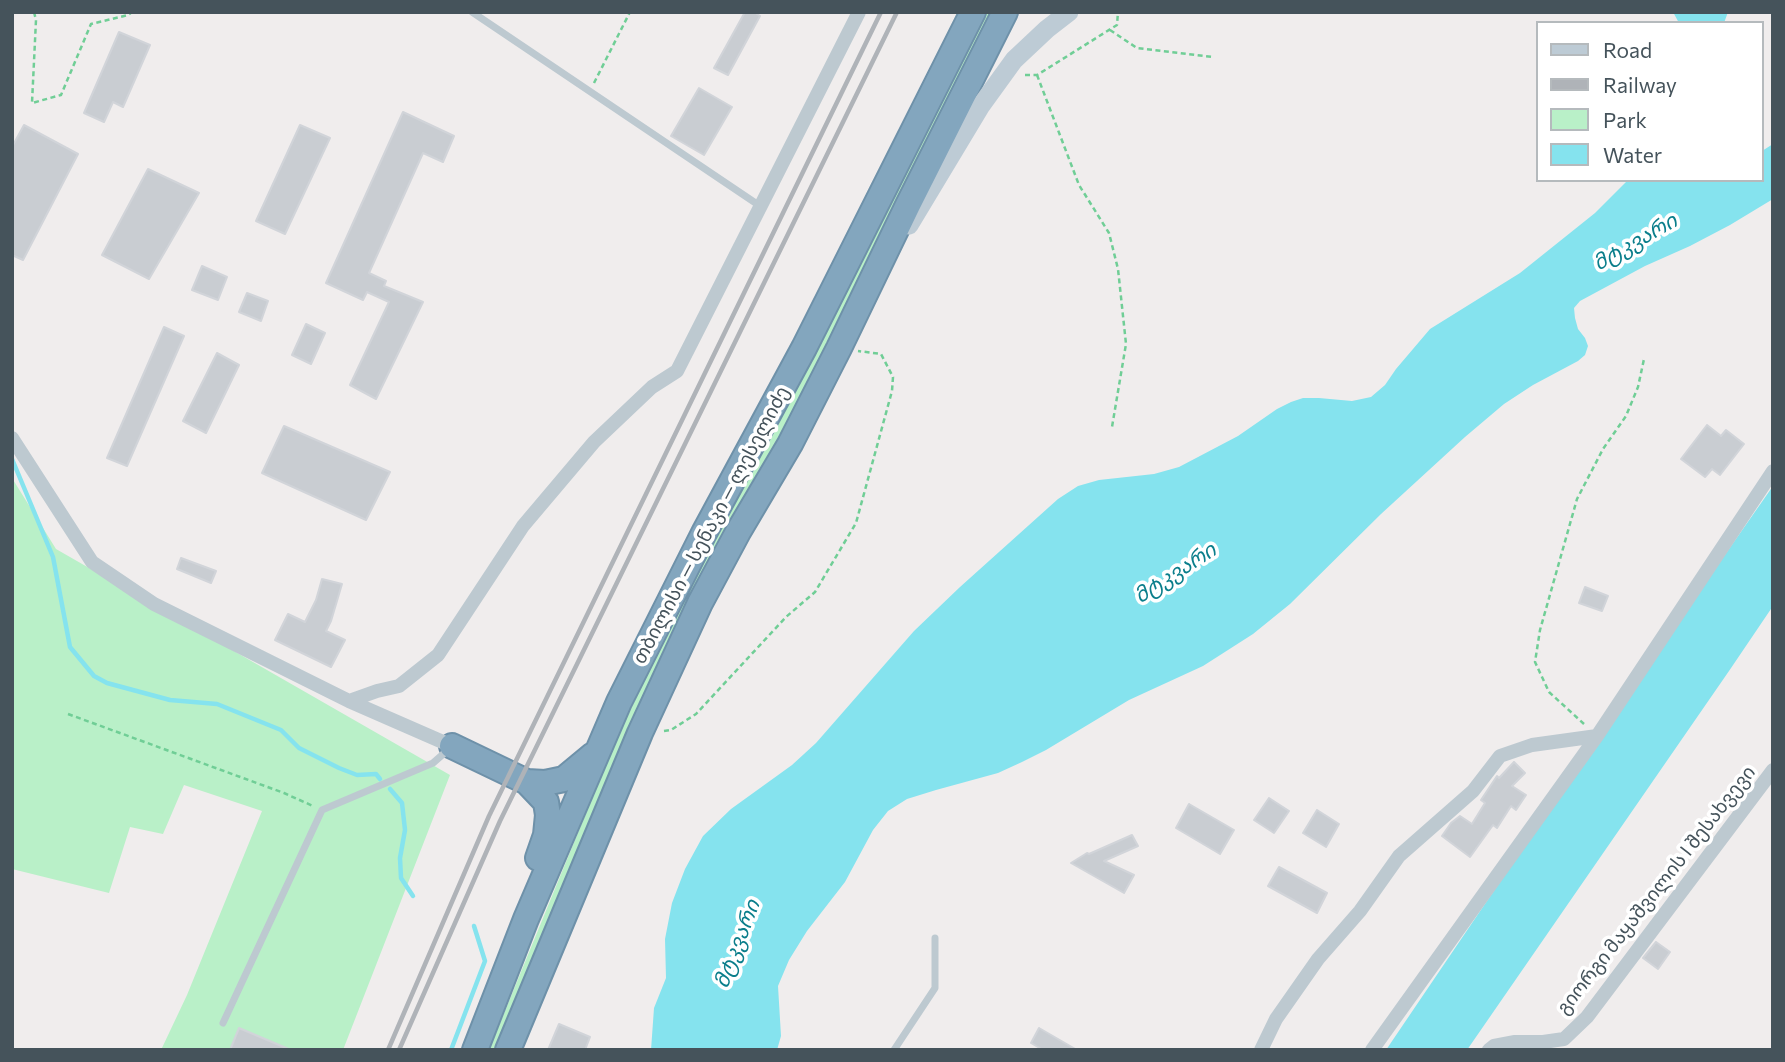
<!DOCTYPE html>
<html>
<head>
<meta charset="utf-8">
<style>
  body { margin:0 }
  #map { position:relative; width:1785px; height:1062px; overflow:hidden; background:#f0eded; font-family:Commissioner,sans-serif }
  canvas { display:block }
  .frame { position:absolute; inset:0; border:14px solid #45535b; pointer-events:none }
  .legend { position:absolute; left:1536px; top:21px; width:228px; height:161px; box-sizing:border-box; background:#fff; border:2px solid #b5babd; margin:0; padding:9px 12px; list-style:none; font-size:21px; color:#45535b }
  .legend li { display:flex; align-items:center; gap:14px; height:35px }
  .legend b { width:35px; border:2px solid #b5babd }
</style>
</head>
<body>
<div id="map">
<canvas width="1785" height="1062"></canvas>
<div class="frame"></div>
<ul class="legend">
<li><b style="height:9px;background:#bdcbd5"></b>Road</li>
<li><b style="height:9px;background:#afb3b8"></b>Railway</li>
<li><b style="height:19px;background:#b9f0c8"></b>Park</li>
<li><b style="height:19px;background:#85e3ee"></b>Water</li>
</ul>
</div>
<script>
const ctx = document.querySelector('canvas').getContext('2d');
ctx.lineJoin = 'round';
function fillPath(path, color) {
  ctx.fillStyle = color;
  ctx.fill(path, 'evenodd');
}
function shape(rows) {
  const path = new Path2D();
  for (const r of rows) {
    path.moveTo(r[0], r[1]);
    for (let i = 2; i < r.length; i += 2) path.lineTo(r[i], r[i + 1]);
  }
  return path;
}
function stroke(path, color, width, dash) {
  ctx.strokeStyle = color;
  ctx.lineWidth = width;
  ctx.lineCap = dash ? 'butt' : 'round';
  ctx.setLineDash(dash || []);
  ctx.stroke(path);
}
function write(font, color, halo, rows, align = 'center') {
  ctx.font = font + ' Commissioner,"Noto Sans Georgian",sans-serif';
  ctx.lineWidth = 7;
  ctx.setLineDash([]);
  ctx.textBaseline = 'middle';
  ctx.strokeStyle = halo;
  ctx.fillStyle = color;
  for (const [text, x, y, turn = 0] of rows) {
    ctx.save();
    ctx.translate(x, y);
    ctx.rotate((+turn || 0) * Math.PI / 180);
    ctx.textAlign = isNaN(turn) ? turn : align;
    if (halo) ctx.strokeText(text, 0, 0);
    ctx.fillText(text, 0, 0);
    ctx.restore();
  }
}
const green = shape([
  [987,12,995,12,500,1050,489,1050,593,796,620,732,667,632,729,507,823,340],
  [12,478,56,549,450,775,343,1050,161,1050,187,995,262,811,184,785,163,834,130,827,109,893,12,869]
]);
const water = shape([
  [1673,12,1728,12,1724,23,1679,23],
  [1773,144,1773,199,1730,225,1690,246,1645,266,1580,301,1574,308,1575,318,1578,329,1585,338,1588,346,1585,355,1578,361,1533,385,1504,404,1465,437,1381,514,1290,604,1253,634,1203,666,1129,700,1046,750,1022,762,998,773,936,790,907,799,888,811,873,830,845,882,807,931,789,960,778,986,781,1036,777,1050,651,1050,654,1008,666,978,665,939,672,903,685,869,703,836,731,809,792,765,816,743,914,631,960,587,1058,499,1078,486,1099,480,1154,474,1179,467,1238,436,1277,409,1291,402,1303,398,1319,398,1352,401,1371,397,1385,385,1396,369,1430,329,1520,273,1595,213,1628,180,1762,180,1762,151],
  [1773,486,1773,606,1729,671,1467,1050,1386,1050,1615,712]
]);
const stream = shape([
  [12,459,53,557,70,647,94,676,107,683,170,700,217,704,281,730,299,748,339,768,357,775,376,774,380,779],
  [390,789,402,803,405,830,400,858,401,878,413,896],
  [451,1050,485,961,474,926]
]);
const building = shape([
  [745,12,754,12,760,16,728,75,714,68,745,12],
  [119,32,150,45,123,107,113,102,104,122,84,113,119,32],
  [699,88,732,107,704,155,671,136,699,88],
  [403,112,454,136,443,162,423,153,369,273,386,281,384,286,423,302,376,399,350,385,389,302,367,292,363,300,326,283,403,112],
  [24,125,78,154,23,260,12,255,12,147,24,125],
  [300,125,330,138,285,234,256,221,300,125],
  [148,169,199,193,149,279,102,255,148,169],
  [202,266,227,277,218,300,192,290,202,266],
  [247,293,268,301,261,321,239,312,247,293],
  [306,324,325,333,311,364,292,355,306,324],
  [164,327,184,336,127,466,107,458,164,327],
  [217,353,239,365,206,433,183,421,217,353],
  [1707,425,1721,436,1726,430,1744,444,1720,475,1712,469,1705,477,1681,459,1707,425],
  [284,426,390,472,366,520,262,473,284,426],
  [181,558,216,571,211,583,177,569,181,558],
  [322,579,342,584,331,621,326,631,345,640,331,667,275,640,288,614,305,622,316,600,322,579],
  [1585,587,1608,596,1602,611,1579,603,1585,587],
  [1514,762,1525,773,1512,786,1526,795,1516,810,1511,806,1497,828,1493,825,1470,857,1442,836,1451,823,1460,816,1472,824,1485,803,1481,800,1497,776,1499,778,1514,762],
  [1269,798,1289,811,1274,833,1254,820,1269,798],
  [1189,804,1234,830,1220,854,1176,828,1189,804],
  [1317,810,1339,824,1326,847,1303,833,1317,810],
  [1132,835,1138,846,1104,861,1134,875,1124,893,1071,863,1087,853,1089,854,1132,835],
  [1279,867,1327,893,1317,913,1268,886,1279,867],
  [1656,942,1670,952,1658,969,1643,958,1656,942],
  [559,1024,590,1037,585,1050,548,1050,559,1024],
  [239,1028,291,1050,230,1050,239,1028],
  [1039,1028,1077,1050,1043,1050,1031,1043,1039,1028]
]);
const path = shape([
  [34,12,36,20,32,103,61,95,91,24,128,15,132,12],
  [1110,30,1137,48,1213,57],
  [1025,75,1037,75,1117,25,1118,12],
  [1037,75,1079,185,1109,233,1118,269,1126,344,1112,427],
  [594,83,630,12],
  [68,714,284,793,313,806],
  [1584,724,1549,692,1535,662,1540,630,1577,499,1603,449,1626,416,1638,387,1644,359],
  [664,731,671,730,696,714,786,617,815,592,856,523,892,391,893,377,881,354,858,351]
]);
const service = shape([
  [472,12,760,206],
  [223,1023,322,810,433,763,449,749],
  [894,1050,935,988,935,938]
]);
const minor = shape([
  [12,438,92,562,154,604,349,701,452,746],
  [349,701,377,691,399,686,438,655,523,526,594,442,652,387,677,371,859,12],
  [1261,1050,1276,1019,1318,959,1360,911,1399,856,1473,791,1500,756,1532,745,1597,736],
  [1372,1050,1597,736,1773,471],
  [1489,1050,1494,1046,1515,1042,1543,1042,1564,1039,1587,1017,1773,770]
]);
const secondary = shape([
  [909,225,980,107,1014,60,1047,29,1069,12]
]);
const motorway = shape([
  [452,746,527,782,546,802,548,815,546,835,538,858],
  [527,782,545,783,564,779,593,755],
  [475,1050,526,919,619,702,704,533,804,348,973,12],
  [508,1050,640,733,700,603,738,532,790,444,839,348,908,205,1005,12]
]);
const rail = shape([
  [388,1050,489,816,881,12],
  [399,1050,500,821,897,12]
]);
const streetNames = [
  ["თბილისი — სენაკი — ლესელიძე",711,525,-62],
  ["გიორგი მაყაშვილის I შესახვევი",1656,890,-52]
];
const waterNames = [
  ["მტკვარი",1635,242,-30],
  ["მტკვარი",1175,573,-33],
  ["მტკვარი",737,944,-69]
];
fillPath(green, '#b9f0c8');
fillPath(water, '#85e3ee');
stroke(stream, '#85e3ee', 4.5);
fillPath(building, '#c9cdd2');
stroke(building, '#d1d4d9', 2);
stroke(motorway, '#6e91a9', 28);
stroke(path, '#70ce96', 2.5, [5, 3.5]);
stroke(service, '#bdc9d0', 7);
stroke(minor, '#bdc9d0', 14);
stroke(secondary, '#bdcbd5', 19);
stroke(motorway, '#83a6be', 24);
stroke(rail, '#afb3b8', 4.5);
write('19px', '#45535b', '#fff', streetNames);
write('italic 21px', '#0a7e8b', '#fff', waterNames);
</script>
</body>
</html>
